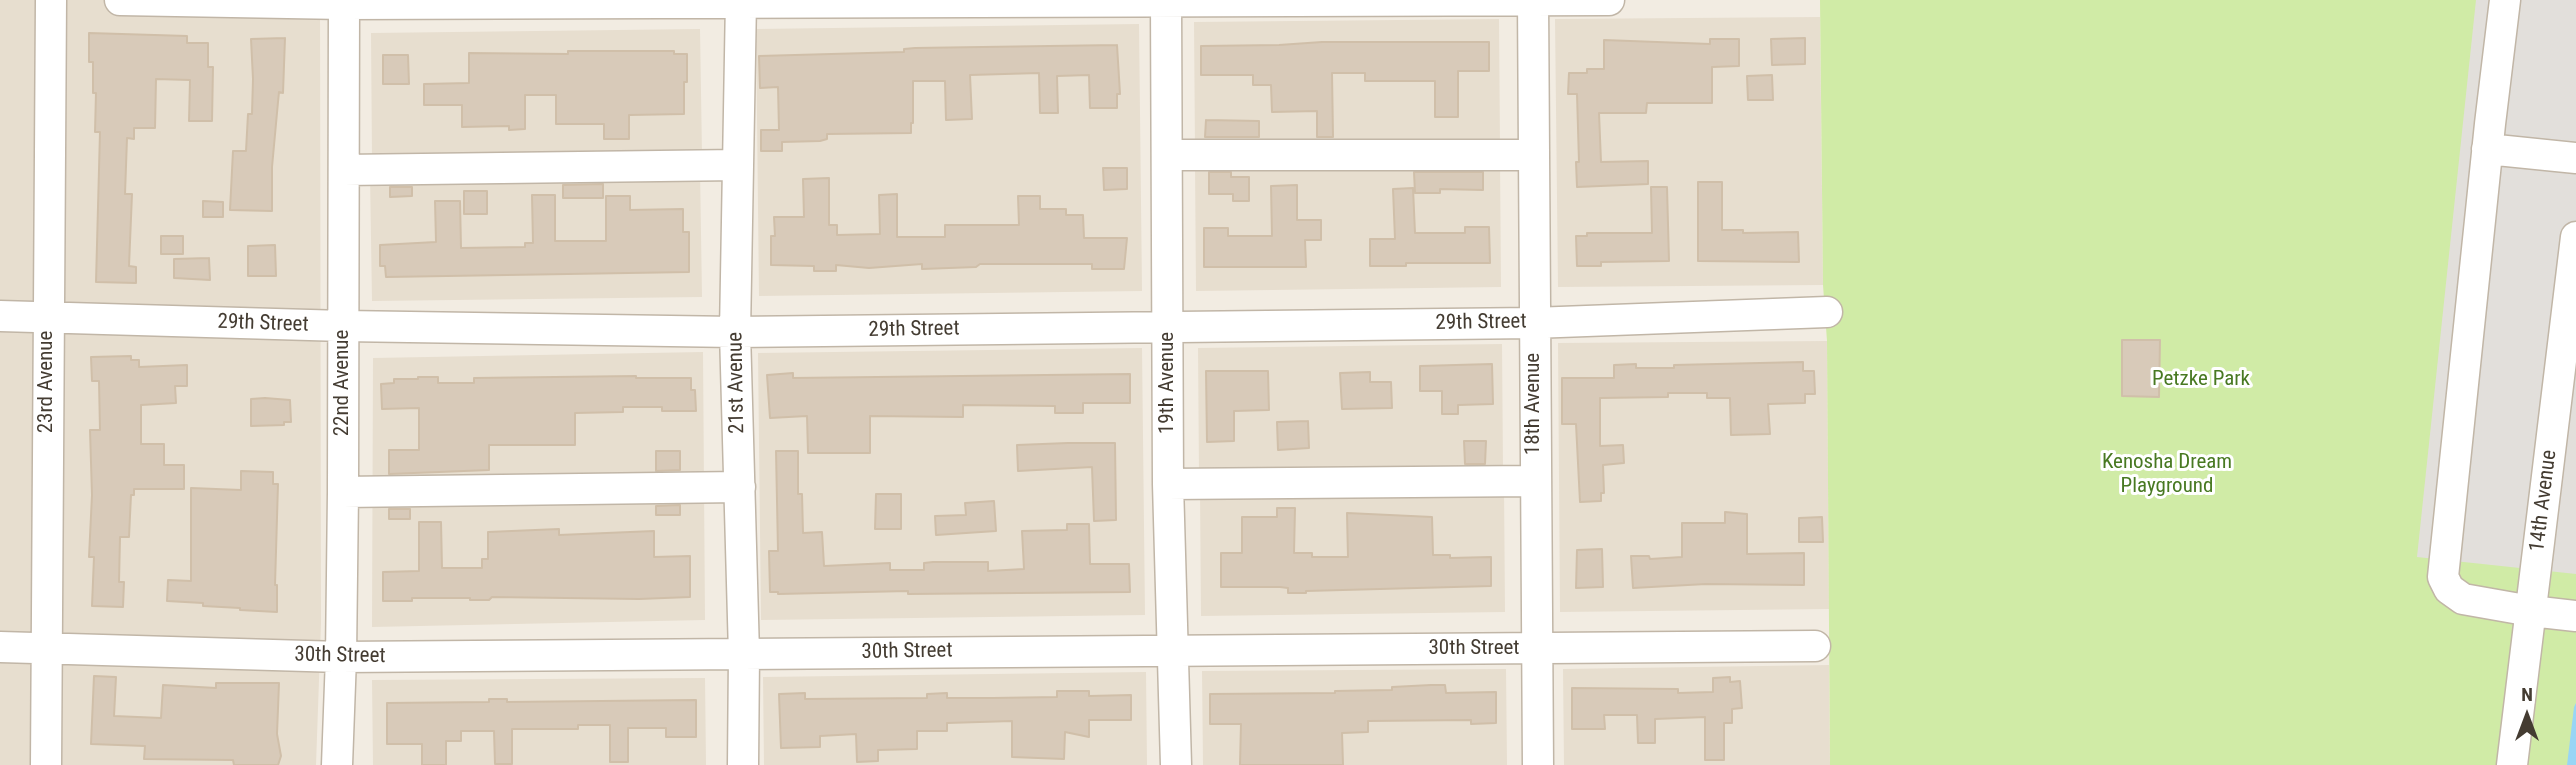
<!DOCTYPE html>
<html>
<head>
<meta charset="utf-8">
<style>
  body { margin:0 }
  #map { position:relative; width:2576px; height:765px; overflow:hidden; background:#f2ece2; font-family:"Roboto Condensed",sans-serif }
  canvas { display:block }
  .north { position:absolute; left:2492px; top:681px; width:70px; height:70px; -webkit-text-stroke:5px #fff; paint-order:stroke; rotate:0deg; font-size:19px; font-weight:700; line-height:28px; text-align:center; color:#443c32 }
  .north::after { content:''; display:block; margin:auto; width:24px; height:32px; background:#443c32; clip-path:polygon(50% 0,100% 100%,50% 72%,0 100%) }
</style>
</head>
<body>
<div id="map">
<canvas width="2576" height="765"></canvas>
<div class="north">N</div>
</div>
<script>
const ctx = document.querySelector('canvas').getContext('2d');
ctx.lineJoin = 'round';
function fillPath(path, color) {
  ctx.fillStyle = color;
  ctx.fill(path, 'evenodd');
}
function shape(rows) {
  const path = new Path2D();
  for (const r of rows) {
    path.moveTo(r[0], r[1]);
    for (let i = 2; i < r.length; i += 2) path.lineTo(r[i], r[i + 1]);
  }
  return path;
}
function stroke(path, color, width, dash) {
  ctx.strokeStyle = color;
  ctx.lineWidth = width;
  ctx.lineCap = dash ? 'butt' : 'round';
  ctx.setLineDash(dash || []);
  ctx.stroke(path);
}
function write(font, color, halo, rows, align = 'center') {
  ctx.font = font + ' "Roboto Condensed",sans-serif';
  ctx.lineWidth = 6;
  ctx.setLineDash([]);
  ctx.textBaseline = 'middle';
  ctx.strokeStyle = halo;
  ctx.fillStyle = color;
  for (const [text, x, y, turn = 0] of rows) {
    ctx.save();
    ctx.translate(x, y);
    ctx.rotate((+turn || 0) * Math.PI / 180);
    ctx.textAlign = isNaN(turn) ? turn : align;
    if (halo) ctx.strokeText(text, 0, 0);
    ctx.fillText(text, 0, 0);
    ctx.restore();
  }
}
const residential = shape([
  [0,0,320,0,321,623,316,765,0,765],
  [1820,17,1823,285,1558,287,1555,19],
  [1499,19,1500,147,1195,149,1194,22],
  [1139,24,1142,291,759,296,756,29],
  [700,29,702,155,372,159,371,33],
  [1500,161,1501,287,1196,291,1195,165],
  [700,170,702,297,372,301,370,174],
  [1827,341,1829,609,1560,612,1558,343],
  [1502,344,1503,470,1199,474,1198,348],
  [1142,348,1145,615,761,620,758,353],
  [703,352,705,620,372,627,373,358],
  [1504,486,1505,612,1201,616,1200,490],
  [1829,665,1830,765,1564,765,1563,669],
  [1506,669,1507,765,1203,765,1202,671],
  [1146,672,1147,765,764,765,763,677],
  [705,678,706,765,373,765,372,680]
]);
const green = shape([
  [1820,0,2576,0,2576,765,1830,765,1827,341,1823,285]
]);
const parking = shape([
  [2476,0,2576,0,2576,574,2417,557]
]);
const water = shape([
  [2576,703,2576,765,2567,765,2574,707]
]);
const building = shape([
  [89,33,187,36,187,43,208,43,208,67,213,67,212,121,189,121,190,80,156,79,155,128,134,128,134,139,127,138,125,194,132,194,129,266,136,267,136,283,96,282,100,132,95,132,96,93,93,93,93,62,89,62,89,33],
  [285,38,283,93,279,92,278,102,272,167,272,211,230,210,233,151,246,151,248,114,252,114,253,79,251,39,285,38],
  [1805,38,1805,64,1772,65,1771,39,1805,38],
  [1710,39,1739,39,1739,66,1712,67,1712,103,1647,103,1646,113,1599,113,1601,162,1648,161,1648,184,1577,187,1576,162,1579,162,1577,94,1568,94,1569,73,1587,73,1587,69,1604,69,1604,40,1710,44,1710,39],
  [1322,42,1489,42,1489,71,1458,71,1458,117,1435,117,1435,81,1365,81,1365,73,1332,73,1333,137,1317,137,1317,111,1272,112,1271,85,1253,85,1253,75,1201,75,1201,46,1279,45,1322,42],
  [1117,45,1120,94,1117,94,1117,108,1090,108,1089,75,1057,76,1058,113,1040,113,1039,73,970,75,972,119,946,120,945,81,913,81,913,123,911,123,911,133,827,134,827,139,820,141,782,142,782,151,761,151,761,130,779,130,778,87,760,88,759,56,904,52,904,49,915,48,1117,45],
  [568,51,674,51,674,54,687,54,687,82,684,82,684,114,629,115,629,139,604,139,604,124,556,124,556,95,525,95,525,129,509,130,509,126,462,127,462,105,424,105,424,84,469,83,469,53,568,54,568,51],
  [383,55,408,55,409,84,383,84,383,55],
  [1772,75,1773,100,1748,100,1747,76,1772,75],
  [1206,120,1259,121,1259,137,1205,137,1206,120],
  [1103,168,1127,168,1127,189,1104,190,1103,168],
  [1209,172,1231,172,1231,177,1249,177,1249,201,1233,201,1233,194,1209,194,1209,172],
  [1414,172,1483,172,1483,190,1440,189,1440,193,1415,193,1414,172],
  [829,178,829,225,837,225,837,235,880,234,879,195,897,194,897,237,945,237,945,225,1019,225,1018,196,1040,196,1040,209,1066,209,1066,215,1083,215,1084,238,1127,238,1124,269,1092,269,1092,264,980,264,976,267,922,269,922,264,869,268,836,265,836,271,814,271,814,266,771,265,771,236,775,236,774,217,804,217,803,179,829,178],
  [1698,182,1722,182,1722,230,1743,230,1743,233,1798,232,1799,262,1698,261,1698,182],
  [603,184,603,198,563,198,563,185,603,184],
  [1297,185,1297,220,1321,220,1321,240,1305,240,1306,267,1204,267,1204,228,1228,228,1228,236,1272,236,1271,186,1297,185],
  [390,187,412,187,412,196,390,197,390,187],
  [1651,187,1667,187,1669,261,1601,262,1601,266,1577,266,1576,236,1587,236,1587,233,1652,233,1651,187],
  [1413,188,1415,233,1465,233,1465,227,1489,227,1490,263,1406,263,1406,266,1370,266,1370,239,1395,239,1393,189,1413,188],
  [464,191,487,191,487,214,464,214,464,191],
  [532,195,555,195,555,241,606,241,606,196,630,196,630,210,683,209,683,232,689,232,689,272,386,277,385,266,380,266,380,245,436,242,435,201,460,201,461,248,525,247,525,243,533,243,532,195],
  [203,201,223,202,223,217,203,217,203,201],
  [161,236,183,236,183,254,161,254,161,236],
  [275,245,276,276,248,276,248,246,275,245],
  [209,258,210,280,174,278,174,259,209,258],
  [2122,340,2160,340,2159,397,2122,396,2122,340],
  [131,356,131,360,139,360,139,367,187,365,187,386,175,386,176,403,141,405,141,444,164,444,164,465,184,465,184,489,134,489,134,495,131,495,129,537,120,537,119,582,124,582,123,607,92,606,94,557,89,557,92,495,90,430,100,430,99,381,92,381,91,357,131,356],
  [1803,362,1803,371,1814,371,1815,394,1805,394,1805,403,1768,404,1770,434,1731,435,1730,398,1707,398,1707,393,1668,393,1668,397,1600,398,1600,446,1623,445,1624,463,1603,465,1604,493,1601,493,1601,501,1580,502,1576,424,1562,424,1562,378,1614,378,1614,365,1636,364,1636,368,1674,368,1674,365,1803,362],
  [1492,364,1493,404,1458,405,1458,414,1442,414,1442,391,1420,391,1420,366,1492,364],
  [1206,371,1268,371,1269,410,1234,411,1234,441,1207,442,1206,371],
  [1370,372,1370,382,1391,382,1392,408,1342,409,1340,373,1370,372],
  [793,373,793,378,1130,374,1130,403,1083,403,1083,413,1055,413,1055,406,963,405,963,417,870,416,870,453,808,453,807,416,770,418,767,375,793,373],
  [636,376,636,378,691,378,691,390,695,390,696,411,662,411,662,407,623,407,623,412,575,413,575,445,489,445,489,470,389,474,389,450,419,450,419,408,382,409,381,384,394,383,394,379,418,379,418,377,438,377,438,383,474,383,474,378,636,376],
  [265,398,290,400,291,422,284,422,284,425,251,426,251,399,265,398],
  [1308,421,1309,448,1278,450,1277,422,1308,421],
  [1464,441,1486,441,1485,464,1465,464,1464,441],
  [1068,443,1115,443,1116,520,1094,521,1092,467,1018,471,1017,445,1068,443],
  [656,451,680,451,680,470,656,471,656,451],
  [776,451,798,451,798,494,802,494,803,533,822,532,824,566,890,563,890,570,924,570,924,563,933,562,988,562,988,571,1024,569,1022,531,1067,530,1067,524,1089,524,1090,564,1129,564,1130,592,908,594,908,591,778,594,778,592,770,592,769,551,778,551,776,451],
  [241,471,273,472,273,484,278,484,275,585,277,585,277,612,240,610,240,608,203,606,203,603,167,601,168,580,191,581,191,488,241,490,241,471],
  [876,494,901,494,901,529,875,529,876,494],
  [994,501,996,531,936,535,935,516,966,515,965,503,994,501],
  [680,505,680,515,656,515,656,506,680,505],
  [1277,508,1295,508,1294,553,1312,553,1312,557,1348,557,1347,513,1432,517,1433,555,1450,555,1450,558,1491,557,1491,586,1306,591,1306,593,1288,593,1288,588,1280,587,1221,587,1221,553,1242,553,1242,517,1277,517,1277,508],
  [389,509,410,509,410,519,389,519,389,509],
  [1725,512,1747,514,1747,554,1804,553,1804,585,1706,584,1633,588,1631,556,1649,556,1650,559,1682,557,1682,523,1725,523,1725,512],
  [1822,517,1823,542,1799,542,1799,518,1822,517],
  [419,522,441,522,442,568,482,568,482,559,488,559,488,532,559,529,559,535,654,531,654,557,690,556,690,597,639,599,492,597,489,600,470,600,470,598,412,598,412,601,383,601,383,572,419,571,419,522],
  [1602,549,1603,587,1576,588,1577,550,1602,549],
  [94,676,116,677,114,716,161,718,163,685,216,688,216,683,279,683,277,734,281,756,278,765,234,765,233,760,144,759,145,746,91,744,94,676],
  [1730,677,1730,682,1740,681,1742,708,1732,709,1732,723,1724,723,1724,760,1705,760,1705,717,1655,719,1655,743,1638,743,1637,715,1604,715,1605,729,1572,729,1572,688,1678,689,1678,693,1713,692,1713,678,1730,677],
  [1431,685,1445,685,1446,693,1496,692,1496,723,1471,724,1471,720,1368,721,1368,732,1342,733,1343,765,1240,765,1241,724,1210,724,1210,694,1335,693,1335,691,1392,690,1392,687,1431,685],
  [1057,691,1089,691,1089,696,1131,695,1131,720,1089,720,1089,737,1065,732,1064,759,1012,757,1012,721,947,723,947,731,917,731,917,749,878,750,878,761,857,762,856,734,820,736,820,747,781,748,779,694,805,693,805,699,927,698,927,694,947,693,947,698,993,698,1057,697,1057,691],
  [489,699,507,699,507,702,696,700,696,737,666,737,666,728,628,728,628,762,610,762,610,725,578,725,578,729,512,729,512,764,495,764,494,731,461,731,461,741,446,741,446,765,422,765,422,744,387,744,387,703,489,702,489,699]
]);
const minor = shape([
  [120,0,344,4,1609,0],
  [741,0,735,332,744,654,743,765],
  [1166,0,1168,484,1176,765],
  [1533,0,1538,765],
  [2505,0,2490,124,2443,577,2449,589,2463,599,2531,611,2576,616],
  [2487,149,2576,158],
  [1167,155,1533,155],
  [344,170,738,165],
  [0,316,344,326,735,332,1533,323,1827,312],
  [1168,484,1534,481],
  [343,492,740,487],
  [0,647,341,657,1815,646],
  [46,765,51,0],
  [337,765,341,657,343,492,344,0],
  [2512,765,2576,237]
]);
const streetNames = [
  ["29th Street",1481,323,-1],
  ["29th Street",263,324,2],
  ["29th Street",914,330,-1],
  ["23rd Avenue",47,382,-90],
  ["22nd Avenue",343,383,-90],
  ["21st Avenue",737,383,-91],
  ["19th Avenue",1168,383,-90],
  ["18th Avenue",1534,404,-90],
  ["14th Avenue",2544,501,-83],
  ["30th Street",1474,649],
  ["30th Street",907,652,-1],
  ["30th Street",340,656,1]
];
const parkNames = [
  ["Petzke Park",2201,380],
  ["Kenosha Dream",2167,463],
  ["Playground",2167,487]
];
fillPath(residential, '#e7decf');
fillPath(green, '#d0eba6');
fillPath(parking, '#e2dfdb');
fillPath(water, '#98d5f5');
fillPath(building, '#d8cab9');
stroke(building, '#d0bfa9', 2);
stroke(minor, '#c1b6a7', 33);
stroke(minor, '#fff', 30);
write('21px', '#443c32', '#fff', streetNames);
write('21px', '#487922', '#fff', parkNames);
</script>
</body>
</html>
